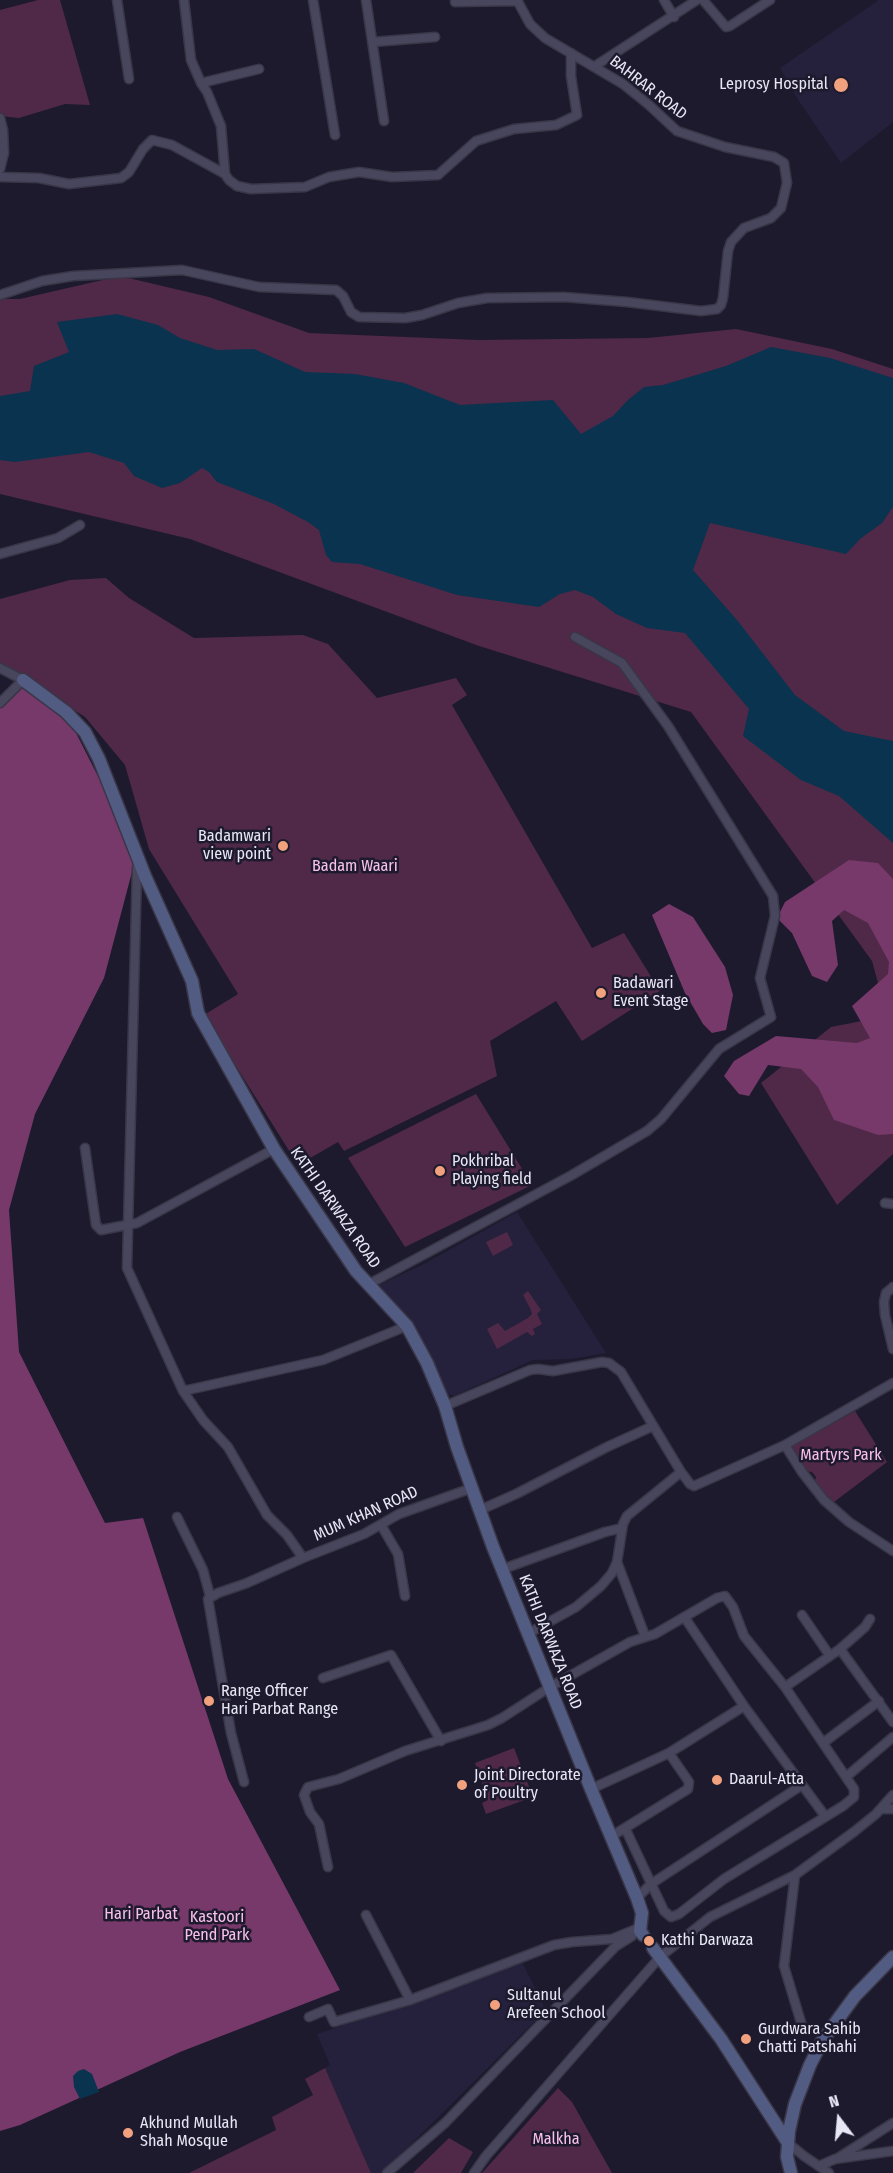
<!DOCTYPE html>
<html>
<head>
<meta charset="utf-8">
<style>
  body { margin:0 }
  #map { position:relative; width:893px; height:2173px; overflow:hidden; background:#1d1a2e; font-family:"Fira Sans Condensed",sans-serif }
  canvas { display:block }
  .north { position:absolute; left:809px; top:2089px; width:60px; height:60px; -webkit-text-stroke:4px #1d1a2e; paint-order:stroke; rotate:344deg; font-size:16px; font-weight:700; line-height:24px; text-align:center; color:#e8e7f5 }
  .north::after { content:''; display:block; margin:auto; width:21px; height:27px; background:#e8e7f5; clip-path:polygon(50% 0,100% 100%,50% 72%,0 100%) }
</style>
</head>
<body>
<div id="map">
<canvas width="893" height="2173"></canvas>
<div class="north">N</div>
</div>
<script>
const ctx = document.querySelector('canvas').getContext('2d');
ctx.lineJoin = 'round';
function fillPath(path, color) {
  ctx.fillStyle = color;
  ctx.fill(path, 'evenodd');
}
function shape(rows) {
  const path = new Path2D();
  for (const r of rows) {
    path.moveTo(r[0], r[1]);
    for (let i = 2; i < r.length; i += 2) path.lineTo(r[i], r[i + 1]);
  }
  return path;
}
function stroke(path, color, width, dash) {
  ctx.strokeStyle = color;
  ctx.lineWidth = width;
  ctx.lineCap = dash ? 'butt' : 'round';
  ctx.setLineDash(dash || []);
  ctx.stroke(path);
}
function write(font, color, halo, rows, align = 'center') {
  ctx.font = font + ' "Fira Sans Condensed",sans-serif';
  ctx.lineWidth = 5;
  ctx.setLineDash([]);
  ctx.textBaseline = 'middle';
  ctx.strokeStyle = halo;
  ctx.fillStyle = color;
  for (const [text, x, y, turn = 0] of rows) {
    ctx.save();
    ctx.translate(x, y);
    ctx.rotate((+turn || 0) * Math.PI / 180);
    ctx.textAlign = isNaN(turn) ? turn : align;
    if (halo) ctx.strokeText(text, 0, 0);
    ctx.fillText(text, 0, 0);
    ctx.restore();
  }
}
const built = shape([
  [879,0,893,0,893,122,841,163,799,101,780,68],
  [517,1212,606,1353,571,1359,533,1360,454,1396,442,1392,414,1330,379,1285,424,1264],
  [522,1962,546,2010,382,2173,371,2173,325,2068,330,2065,317,2034,419,2000]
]);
const green = shape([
  [38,0,60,0,90,105,65,104,19,118,0,116,0,10],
  [120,276,209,297,309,333,478,340,648,338,736,329,832,349,893,369,893,1154,837,1205,761,1083,831,1027,887,1016,872,961,691,712,479,646,190,539,0,494,0,299,20,299],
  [106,578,129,598,194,638,303,635,328,644,377,698,456,678,467,695,452,705,592,948,624,933,660,991,582,1041,556,1001,490,1041,497,1076,344,1151,338,1142,298,1165,204,1015,238,994,149,849,125,765,85,717,0,663,0,599,70,580],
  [476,1094,532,1185,405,1247,348,1158],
  [507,1232,513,1245,493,1256,486,1242],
  [528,1291,541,1310,537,1314,542,1324,533,1329,535,1334,532,1336,527,1332,497,1349,487,1329,498,1323,505,1331,528,1318,532,1314,530,1308,523,1295],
  [855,1411,887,1462,834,1502,828,1499,814,1484,816,1477,812,1472,805,1471,792,1446],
  [514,1748,533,1797,486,1814,482,1803,488,1800,475,1763],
  [325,2068,371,2173,189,2173,276,2130,272,2117,313,2095,305,2079],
  [558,2088,572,2102,612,2173,482,2173],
  [449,2138,473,2152,461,2173,413,2173]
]);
const forest = shape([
  [23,680,74,729,137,853,104,978,35,1114,9,1210,19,1352,105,1523,143,1518,228,1779,340,1990,180,2052,20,2125,0,2131,0,705],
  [849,860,878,863,893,879,893,1134,878,1135,834,1120,818,1087,801,1069,768,1065,749,1096,739,1094,724,1076,734,1061,776,1036,857,1043,870,1038,852,1006,888,974,889,962,868,923,844,910,832,921,838,965,827,982,812,976,792,933,777,918,785,902],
  [669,904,693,917,725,967,733,995,726,1030,712,1033,703,1024,685,993,652,915]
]);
const water = shape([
  [117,314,158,325,180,338,217,350,254,349,305,372,355,374,404,383,460,405,553,400,581,434,613,416,628,400,644,387,663,385,726,366,771,347,830,358,893,378,893,507,882,523,860,539,846,554,710,523,693,570,737,620,795,695,844,731,893,741,893,843,839,796,801,780,743,736,749,709,685,633,647,628,616,614,593,597,575,590,560,594,539,607,457,595,360,564,332,562,326,555,319,530,308,522,274,504,217,482,209,472,202,468,180,483,162,488,134,476,124,463,89,452,15,462,0,460,0,396,30,391,34,366,69,352,57,322],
  [84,2069,92,2074,99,2092,80,2099,74,2087,73,2076,78,2071]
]);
const street = shape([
  [117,0,129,79],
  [184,0,191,60,201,83,207,92,221,126,225,174,229,180,237,186,251,189,305,187,329,177,359,172,392,177,438,175,476,141,514,129,556,125,577,115,571,76,571,53],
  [313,0,335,135],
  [366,0,384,121],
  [664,0,674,17],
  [703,0,726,27,730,26,770,0],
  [455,2,518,1],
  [373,42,435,37],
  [595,66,697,0],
  [201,83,259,69],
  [0,118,3,130,4,153,0,169],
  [0,177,39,178,69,184,121,178,129,172,143,149,152,140,172,145,225,174],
  [0,295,42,281,73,276,182,270,259,287,336,290,343,296,351,312,359,317,405,318,422,315,458,303,487,298,564,297,627,302,701,311,717,309,721,305,723,298,728,251,731,242,744,228,771,218,781,208,787,183,784,163,774,157,725,147,677,131,649,105,623,84,545,38,530,24,517,0],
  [0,554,58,538,80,525],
  [0,668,23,680,0,703],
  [137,868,127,1268,183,1391,203,1420,228,1447,267,1515,287,1535,303,1558,364,1534,399,1514,472,1488],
  [85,1148,96,1225,101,1230,137,1223,274,1149],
  [885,1203,893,1204],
  [369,1284,572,1175,647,1131,661,1119,719,1049,771,1017,760,978,775,916,773,896,668,726,622,663,575,637],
  [893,1287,886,1293,884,1302,885,1315,893,1349],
  [183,1391,323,1360,407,1326],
  [445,1406,530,1370,538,1369,553,1371,602,1362,609,1363,621,1372,681,1472,690,1484,694,1486,785,1445,893,1383],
  [785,1445,802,1472,824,1500,849,1522,893,1551],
  [480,1510,516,1494,607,1447,653,1426],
  [177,1517,203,1570,210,1596],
  [381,1525,398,1554,405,1596],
  [617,1562,645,1636],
  [503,1569,605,1532,622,1528],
  [802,1615,830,1656],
  [685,1618,744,1706,825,1816],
  [529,1633,576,1607,601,1586,612,1573,617,1562,623,1524,627,1516,681,1472],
  [840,1649,893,1722],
  [323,1678,391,1655,441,1741],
  [785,1687,840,1649,865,1627,870,1619],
  [823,1743,879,1701],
  [846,1777,893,1737],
  [244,1782,231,1733,208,1599,218,1593,247,1583,303,1558],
  [591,1789,669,1753,744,1706],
  [881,1809,893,1809],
  [612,1836,688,1789,689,1782,669,1753],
  [328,1867,319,1824,310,1812,304,1795,308,1787,339,1779,405,1751,488,1725,502,1718,550,1687,630,1642,655,1634,717,1598,725,1596,733,1607,744,1636,785,1687,854,1789,854,1797,843,1806,724,1879,679,1914,671,1917,664,1911,625,1828],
  [795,1875,784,1966,803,2029],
  [637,1898,651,1884,802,1785],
  [366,1915,410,2000],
  [309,2017,328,2009,334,2022,410,2000,554,1945,572,1942,612,1939,641,1927],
  [788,2143,804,2156,829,2173],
  [838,2158,893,2123],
  [819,2166,835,2159,893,2151],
  [387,2173,445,2123,616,1946,632,1936],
  [474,2173,486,2156,660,1957,710,1917,795,1875,855,1831,876,1814,893,1795]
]);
const secondary = shape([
  [23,680,66,712,85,732,99,759,145,876,192,981,198,1013,274,1149,356,1271,407,1326,427,1363,445,1406,457,1447,493,1547,591,1789,637,1898,642,1913,640,1931,643,1935],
  [653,1948,721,2039,788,2143],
  [791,2173,787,2157,789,2131,795,2104,810,2065,822,2041,855,1996,893,1957]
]);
const markers = [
  [841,85,8,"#f1a17d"],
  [283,846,6,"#f1a17d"],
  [601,993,6,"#f1a17d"],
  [440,1171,6,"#f1a17d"],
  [209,1701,6,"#f1a17d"],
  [717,1780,6,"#f1a17d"],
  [462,1785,6,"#f1a17d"],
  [649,1941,6,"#f1a17d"],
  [495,2005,6,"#f1a17d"],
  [746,2039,6,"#f1a17d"],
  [128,2133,6,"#f1a17d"]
];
const poiNames = [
  ["Leprosy Hospital",828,85,"right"],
  ["Badamwari",271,837,"right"],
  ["view point",271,855,"right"],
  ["Badawari",613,984],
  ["Event Stage",613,1002],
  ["Pokhribal",452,1162],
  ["Playing field",452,1180],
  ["Range Officer",221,1692],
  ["Hari Parbat Range",221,1710],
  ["Joint Directorate",474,1776],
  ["of Poultry",474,1794],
  ["Daarul-Atta",729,1780],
  ["Kathi Darwaza",661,1941],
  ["Sultanul",507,1996],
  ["Arefeen School",507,2014],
  ["Gurdwara Sahib",758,2030],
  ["Chatti Patshahi",758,2048],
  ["Akhund Mullah",140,2124],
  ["Shah Mosque",140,2142]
];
const streetNames = [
  ["BAHRAR ROAD",648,88,38],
  ["KATHI DARWAZA ROAD",335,1208,55],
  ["MUM KHAN ROAD",366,1514,-24],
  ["KATHI DARWAZA ROAD",550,1642,68]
];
const parkNames = [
  ["Badam Waari",355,867],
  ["Martyrs Park",841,1456],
  ["Hari Parbat",141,1915],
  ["Kastoori",217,1918],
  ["Pend Park",217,1936],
  ["Malkha",556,2140]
];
fillPath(built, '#25213c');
fillPath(green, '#4f2947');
fillPath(forest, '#77386a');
fillPath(water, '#09334f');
stroke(street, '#393747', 11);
stroke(secondary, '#393747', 15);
stroke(street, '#48465d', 8);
stroke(secondary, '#525b82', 12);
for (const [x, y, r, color] of markers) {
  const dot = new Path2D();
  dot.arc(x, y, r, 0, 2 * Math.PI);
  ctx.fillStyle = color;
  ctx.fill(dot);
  stroke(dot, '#1d1a2e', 2);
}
write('16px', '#e8e7f5', '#1d1a2e', poiNames, 'left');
write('16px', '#e8e7f5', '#1d1a2e', streetNames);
write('16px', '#f9c0eb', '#1d1a2e', parkNames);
</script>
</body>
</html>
